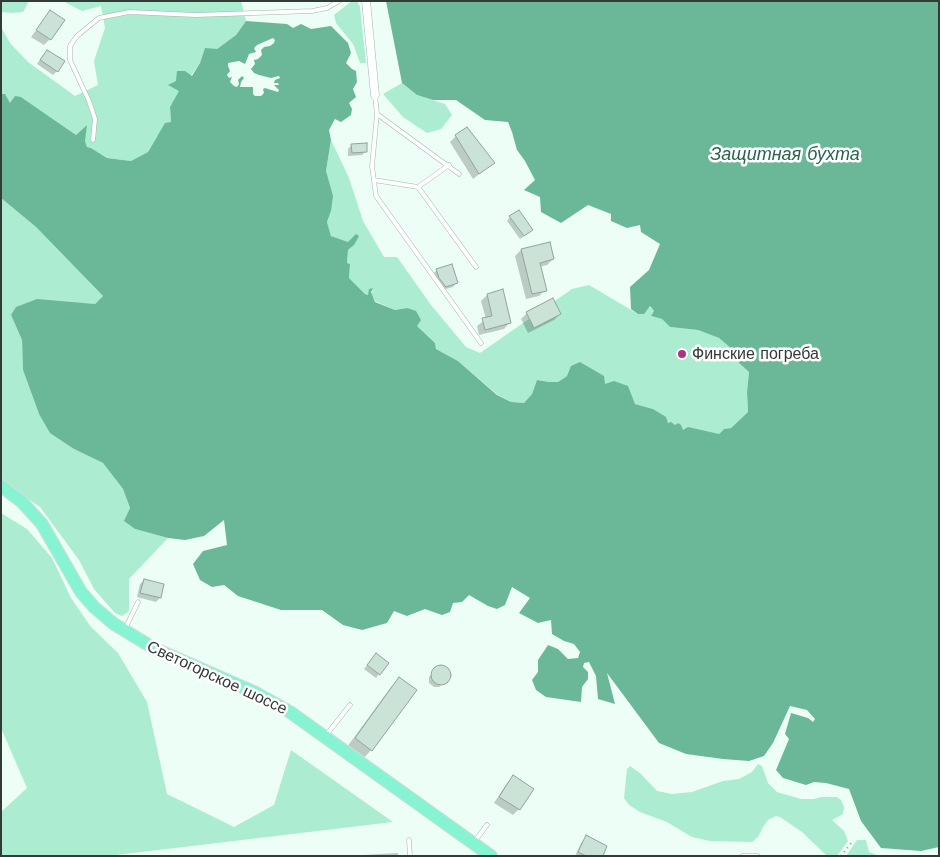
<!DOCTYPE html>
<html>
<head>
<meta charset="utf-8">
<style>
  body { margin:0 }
  #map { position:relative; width:940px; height:857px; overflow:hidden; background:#ecfef6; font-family:"Work Sans",sans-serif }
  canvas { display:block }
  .frame { position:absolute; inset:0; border:2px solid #323b37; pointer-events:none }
</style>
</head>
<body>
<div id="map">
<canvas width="940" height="857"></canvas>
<div class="frame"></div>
</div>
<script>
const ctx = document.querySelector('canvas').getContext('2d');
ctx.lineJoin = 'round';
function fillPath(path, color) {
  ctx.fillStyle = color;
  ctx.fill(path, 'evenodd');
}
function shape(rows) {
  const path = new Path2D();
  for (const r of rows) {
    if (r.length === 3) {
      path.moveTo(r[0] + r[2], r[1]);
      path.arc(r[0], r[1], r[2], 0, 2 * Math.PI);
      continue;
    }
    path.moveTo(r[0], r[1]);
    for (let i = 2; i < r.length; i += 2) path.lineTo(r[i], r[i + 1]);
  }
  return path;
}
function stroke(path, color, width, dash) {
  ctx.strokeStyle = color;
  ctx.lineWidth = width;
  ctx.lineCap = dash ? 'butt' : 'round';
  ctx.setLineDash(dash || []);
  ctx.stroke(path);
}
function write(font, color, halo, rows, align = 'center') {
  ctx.font = font + ' "Work Sans",sans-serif';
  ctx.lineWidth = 5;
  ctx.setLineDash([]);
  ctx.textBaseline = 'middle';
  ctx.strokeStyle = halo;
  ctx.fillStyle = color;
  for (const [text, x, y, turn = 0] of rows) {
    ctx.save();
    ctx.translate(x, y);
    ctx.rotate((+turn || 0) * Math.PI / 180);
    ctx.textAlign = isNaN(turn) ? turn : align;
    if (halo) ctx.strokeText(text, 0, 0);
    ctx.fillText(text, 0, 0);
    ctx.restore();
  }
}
const green = shape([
  [1,1,29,1,23,12,11,13,1,12],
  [63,1,241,1,246,21,236,35,217,49,205,49,200,63,180,91,170,107,171,122,156,138,148,152,131,161,107,158,91,148,87,147,85,141,86,126,76,135,21,97,10,103,5,95,1,94,1,27,10,43,28,62,75,96,98,85,94,61,105,28,101,6,82,11],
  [352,1,357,1,360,7,366,63,360,63,353,44,336,23,334,15],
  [402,83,417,95,445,104,452,115,441,129,427,133,403,117,383,94],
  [331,140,349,178,363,221,384,257,397,257,431,305,466,347,480,353,572,289,589,285,638,314,649,306,654,311,651,316,662,319,670,327,698,330,719,338,734,351,739,363,749,372,747,392,748,412,731,428,724,429,719,434,683,431,675,425,668,423,653,409,635,404,605,384,567,376,558,382,549,382,537,380,532,394,524,403,511,402,498,395,458,361,436,349,435,343,417,326,407,308,395,310,375,301,371,294,373,290,368,295,365,294,349,278,350,264,347,263,348,250,354,245,331,236,327,222,331,211,326,171],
  [1,198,36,227,103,296,95,304,72,303,11,315,22,340,23,370,39,414,74,449,103,463,123,489,130,508,125,521,135,529,168,538,129,579,129,611,122,616,115,613,94,589,79,560,40,507,1,481],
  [1,513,27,529,52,558,71,598,91,627,118,653,147,702,167,794,234,827,274,805,291,750,393,822,108,856,1,856,1,812,27,788,1,728],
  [758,764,762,766,768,783,777,792,801,799,814,799,821,797,837,797,841,800,844,807,843,814,832,820,844,831,848,841,837,856,827,856,802,832,780,817,776,816,768,820,763,827,758,837,752,842,710,841,692,837,667,822,640,812,629,805,624,798,627,769,630,766,641,774,657,791,672,794,692,792,723,781,739,779,752,772],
  [857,840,866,840,869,852,879,856,846,856]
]);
const water = shape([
  [386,1,939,1,939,847,921,851,881,848,861,821,849,789,826,783,814,782,806,785,783,778,776,770,789,739,785,734,791,713,808,718,813,722,815,719,807,710,790,706,773,743,764,756,749,761,723,759,686,754,659,743,607,673,615,704,598,699,596,676,589,662,584,663,583,667,588,672,588,679,582,687,581,702,546,697,536,690,532,680,538,672,538,660,548,645,558,649,568,659,578,658,580,652,574,644,564,641,552,634,551,620,538,623,519,613,530,598,512,587,505,605,497,609,488,606,469,595,462,602,453,603,450,612,442,615,425,609,407,616,394,611,387,623,362,630,343,625,322,610,281,610,238,596,224,585,212,587,200,580,193,564,203,551,227,545,224,520,204,536,185,540,168,538,135,529,124,521,130,508,123,489,103,463,74,449,50,433,39,414,23,370,22,340,11,315,16,307,37,299,95,304,103,296,36,227,1,198,1,94,5,94,10,103,15,96,21,97,76,135,87,125,85,141,87,147,91,148,107,158,131,161,148,152,165,123,171,122,170,107,179,91,168,85,176,81,177,71,185,71,192,76,200,63,205,48,217,49,236,35,246,21,287,24,293,28,301,24,311,29,331,26,348,43,351,53,346,63,352,69,356,71,357,82,353,89,356,97,349,103,352,109,351,115,341,122,335,119,329,130,331,140,326,171,333,196,331,211,327,222,331,236,348,242,356,234,359,236,354,245,348,250,347,263,350,264,349,278,365,294,368,295,369,289,373,288,371,292,375,302,395,310,407,308,416,311,421,320,417,326,435,343,436,349,458,361,497,395,511,402,524,403,532,394,537,380,549,382,558,382,567,376,571,366,580,362,604,376,605,384,614,381,628,386,635,404,653,409,666,417,668,423,671,422,675,425,678,423,681,425,683,430,688,427,719,434,724,429,731,428,748,412,747,392,749,372,739,363,733,350,719,338,698,330,670,327,662,319,651,316,654,311,650,306,644,314,638,314,631,309,630,287,649,270,660,244,641,232,640,225,627,228,611,221,611,214,588,205,561,223,541,212,540,197,524,190,535,180,525,161,517,150,512,132,508,122,485,120,456,100,433,100,417,95,402,83],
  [273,38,275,40,274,43,270,46,264,47,261,50,262,55,258,59,254,60,255,64,251,69,254,73,259,75,271,78,279,76,280,78,275,80,274,83,278,83,279,85,274,85,279,90,278,92,265,88,263,89,264,93,261,96,255,96,253,94,253,87,240,87,241,82,244,78,242,76,238,80,239,84,237,87,234,86,230,82,232,77,229,78,227,75,230,71,228,66,228,63,239,61,245,64,249,54,256,52,254,48,257,45]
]);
const shadow = shape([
  [50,12,50,39,44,45,31,37],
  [43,55,57,71,53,75,37,64],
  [456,136,493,163,473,179,450,142],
  [352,145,366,151,362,155,348,156,348,149],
  [510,217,528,233,520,239,507,221],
  [521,250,553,259,547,265,539,267,545,290,539,296,526,299,515,256],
  [437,270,456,283,453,287,442,290,433,274],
  [487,295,510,322,504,329,479,335,477,326,486,319,481,301],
  [527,313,560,314,554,320,528,333,521,319],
  [144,580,163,585,160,598,156,602,137,597,140,584],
  [376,654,379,674,376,678,364,669],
  [438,667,446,667,449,672,449,678,439,687,434,687,429,683,429,677],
  [399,678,371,750,363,759,347,747,391,687],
  [513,777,532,790,519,809,513,815,494,803,507,783],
  [587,837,601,856,575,856,581,843],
  [398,853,398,856,345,856]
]);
const building = shape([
  [50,10,65,20,51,40,36,30,50,10],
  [47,50,65,61,58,72,40,60,47,50],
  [467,127,495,163,479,174,455,135,467,127],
  [367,143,367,152,352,153,351,144,367,143],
  [519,210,533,230,524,236,509,216,519,210],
  [550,242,554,259,540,263,547,291,532,294,521,249,550,242],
  [452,264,458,283,446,287,439,278,436,269,452,264],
  [503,289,511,323,485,330,482,318,492,316,487,294,503,289],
  [553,298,561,314,534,328,526,312,553,298],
  [144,579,164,584,161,598,140,593,144,579],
  [376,653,389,663,380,675,367,665,376,653],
  [441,675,10],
  [399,677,417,690,372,751,355,738,399,677],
  [513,775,534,789,520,810,499,797,513,775],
  [586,835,607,846,603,856,586,856,578,852,586,835]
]);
const path = shape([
  [841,856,852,842]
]);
const service = shape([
  [375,95,377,114,372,166,376,196,481,343],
  [377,114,459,174],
  [93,140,95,119,89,101,70,60,70,46,77,36,99,18,129,12,196,15,312,11,327,8,339,1],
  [374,180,418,187,449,165],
  [418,187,476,267],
  [126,627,138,602],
  [327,734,350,705],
  [409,840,410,856],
  [475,841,487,825],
  [742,856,758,856]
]);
const minor = shape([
  [366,1,375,95]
]);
const primary = shape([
  [1,486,22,502,42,524,81,592,94,607,114,624,155,649,256,693,290,712,491,856]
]);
const markers = [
  [682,354,5,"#af3180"]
];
const poiNames = [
  ["Финские погреба",692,354]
];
const streetNames = [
  ["Светогорское шоссе",217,678,25]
];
const waterNames = [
  ["Защитная бухта",785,155]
];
fillPath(green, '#acecd1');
fillPath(water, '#6bb899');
fillPath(shadow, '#0003');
fillPath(building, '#cbe2d7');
stroke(building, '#8fa59b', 1);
stroke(service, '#a1b7ad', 5);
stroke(minor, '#a1b7ad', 9);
stroke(primary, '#dadcdb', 14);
stroke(path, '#88958f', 2, [1, 4]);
stroke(service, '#fff', 4);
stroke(minor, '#fff', 8);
stroke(primary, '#86f4d2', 12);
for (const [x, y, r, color] of markers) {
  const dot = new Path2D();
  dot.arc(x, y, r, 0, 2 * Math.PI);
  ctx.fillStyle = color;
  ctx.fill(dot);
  stroke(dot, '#fff', 2);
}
write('16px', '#323b37', '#fff', poiNames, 'left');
write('16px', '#323b37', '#fff', streetNames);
write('italic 18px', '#28634d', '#fff', waterNames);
</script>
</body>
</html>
